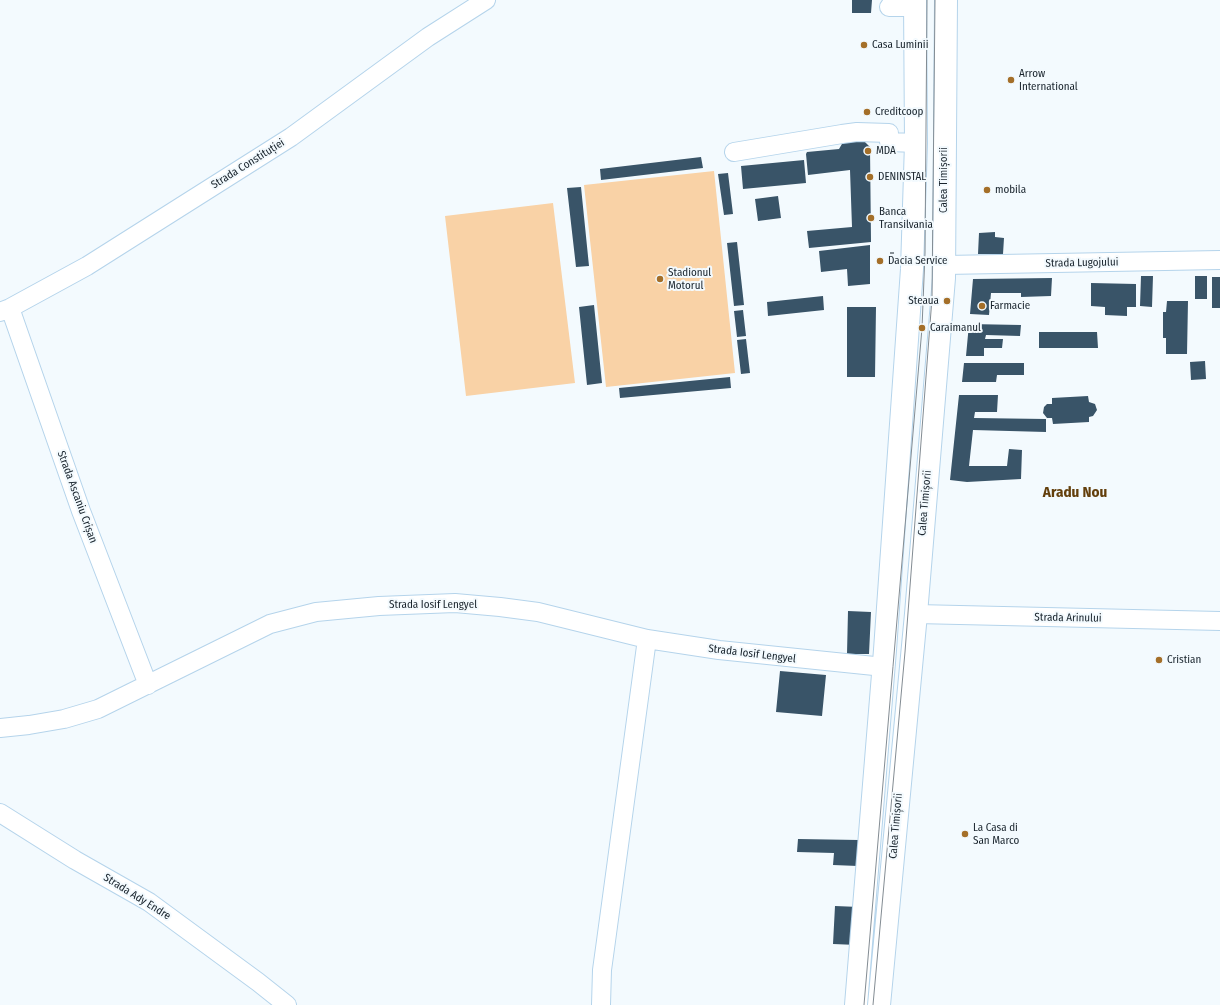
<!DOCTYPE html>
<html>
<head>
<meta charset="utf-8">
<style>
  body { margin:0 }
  canvas { display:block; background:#f3fafe }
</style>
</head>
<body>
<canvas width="1220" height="1005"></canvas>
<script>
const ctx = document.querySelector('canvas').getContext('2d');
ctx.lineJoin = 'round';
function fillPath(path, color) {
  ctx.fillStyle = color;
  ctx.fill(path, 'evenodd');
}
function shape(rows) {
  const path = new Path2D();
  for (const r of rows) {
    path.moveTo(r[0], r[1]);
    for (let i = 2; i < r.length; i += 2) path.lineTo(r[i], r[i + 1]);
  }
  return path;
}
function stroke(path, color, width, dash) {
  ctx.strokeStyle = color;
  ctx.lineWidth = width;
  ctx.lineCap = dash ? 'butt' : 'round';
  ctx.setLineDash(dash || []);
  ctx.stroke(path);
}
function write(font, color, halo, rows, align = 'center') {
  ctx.font = font + ' "Fira Sans Condensed",sans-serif';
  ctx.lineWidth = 4;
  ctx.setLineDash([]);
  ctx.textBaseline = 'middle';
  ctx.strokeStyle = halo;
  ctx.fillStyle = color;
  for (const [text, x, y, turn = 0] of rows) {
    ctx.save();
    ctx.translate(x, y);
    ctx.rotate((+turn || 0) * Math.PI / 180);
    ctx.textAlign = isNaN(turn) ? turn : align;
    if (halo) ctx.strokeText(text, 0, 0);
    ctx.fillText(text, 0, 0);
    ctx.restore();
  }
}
const green = shape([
  [714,171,735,373,606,387,584,185],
  [553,203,575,383,466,396,445,216]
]);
const building = shape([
  [852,0,872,0,871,13,852,13],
  [859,136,870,147,871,242,809,248,807,231,852,227,850,170,808,175,806,154,807,152,839,149,846,137],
  [701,157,703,168,601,180,600,169],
  [804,160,806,183,743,189,741,166],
  [728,173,733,214,724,215,718,174],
  [581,187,589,266,576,267,567,188],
  [778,196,781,218,758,221,755,199],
  [995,232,995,237,1004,238,1003,254,978,254,979,233],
  [737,242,744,305,734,306,727,243],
  [870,245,870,284,848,286,847,269,821,272,819,251],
  [1141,276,1153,276,1152,307,1140,306],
  [1195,276,1207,276,1207,299,1195,299],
  [1212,277,1220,277,1220,308,1212,308],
  [1052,278,1051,296,1021,297,1021,293,991,293,989,315,970,314,973,279],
  [1091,283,1136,284,1136,307,1127,307,1127,316,1105,315,1105,307,1091,306],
  [823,296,824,310,768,316,767,302],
  [1167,301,1188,301,1187,354,1166,354,1166,338,1163,338,1163,312,1166,312],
  [594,305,602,383,587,385,579,307],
  [847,307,876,307,875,377,847,377],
  [743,310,746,336,737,337,734,311],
  [969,324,1021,325,1020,336,986,335,985,339,1003,339,1002,348,984,348,984,356,966,356],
  [1039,332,1097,332,1098,348,1039,348],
  [746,339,750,373,741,374,737,340],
  [1205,361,1206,379,1191,380,1190,362],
  [964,363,1024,363,1024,375,997,375,996,382,962,382],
  [730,377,731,388,620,398,619,388],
  [959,395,998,395,997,412,975,412,974,418,1046,419,1046,432,973,430,969,466,1007,466,1009,449,1022,450,1021,479,967,482,950,480],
  [1088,396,1089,402,1095,404,1097,410,1093,416,1089,417,1089,422,1053,424,1052,418,1047,418,1043,413,1044,407,1047,404,1052,404,1052,398],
  [848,611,871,612,869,654,847,654],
  [780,671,826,675,822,716,776,712],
  [798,839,859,840,858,866,833,865,834,853,797,852],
  [835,906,859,907,857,945,833,944]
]);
const path = shape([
  [890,253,896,253]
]);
const minor = shape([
  [889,7,916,7],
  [889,142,916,143],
  [734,152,842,134,857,132,889,133],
  [945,265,1220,260],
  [10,308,81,511,148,685],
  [0,312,10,308,87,266,291,137,428,37,486,0],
  [916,614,1220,621],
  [0,728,29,725,64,719,98,709,270,624,316,612,379,606,455,603,500,607,538,612,647,639,719,650,884,667],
  [0,813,75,860,149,902,258,982,287,1005],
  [601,1005,602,970,606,941,647,639]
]);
const major = shape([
  [856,1005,885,650,912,269,916,143,915,0],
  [879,1005,916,614,944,278,946,0]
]);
const tram = shape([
  [864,1005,922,328,925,253,927,0],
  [873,1005,905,652,932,298,935,0]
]);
const markers = [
  [864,45,4,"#a46f29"],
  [1011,80,4,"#a46f29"],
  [867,112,4,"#a46f29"],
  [868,151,4,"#a46f29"],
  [870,177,4,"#a46f29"],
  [987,190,4,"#a46f29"],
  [871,218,4,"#a46f29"],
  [880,261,4,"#a46f29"],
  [660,279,4,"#a46f29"],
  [947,301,4,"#a46f29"],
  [982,306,4,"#a46f29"],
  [922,328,4,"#a46f29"],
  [1159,660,4,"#a46f29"],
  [965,834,4,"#a46f29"]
];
const poiNames = [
  ["Casa Luminii",872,45],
  ["Arrow",1019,74],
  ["International",1019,87],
  ["Creditcoop",875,112],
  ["MDA",876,151],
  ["DENINSTAL",878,177],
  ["mobila",995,190],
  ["Banca",879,212],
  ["Transilvania",879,225],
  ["Dacia Service",888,261],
  ["Stadionul",668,273],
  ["Motorul",668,286],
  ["Steaua",939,301,"right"],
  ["Farmacie",990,306],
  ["Caraimanul",930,328],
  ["Cristian",1167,660],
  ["La Casa di",973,828],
  ["San Marco",973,841]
];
const streetNames = [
  ["Strada Constituției",248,164,-32],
  ["Calea Timișorii",944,180,-90],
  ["Strada Lugojului",1082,263,-1],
  ["Strada Ascaniu Crișan",77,497,70],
  ["Calea Timișorii",925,503,-85],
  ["Strada Iosif Lengyel",433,605],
  ["Strada Arinului",1068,618,1],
  ["Strada Iosif Lengyel",752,654,7],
  ["Calea Timișorii",896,826,-85],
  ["Strada Ady Endre",137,897,32]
];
const districtNames = [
  ["Aradu Nou",1075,493]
];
fillPath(green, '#f9d2a6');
fillPath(building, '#395468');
stroke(minor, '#b5d4eb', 20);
stroke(major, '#b5d4eb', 24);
stroke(path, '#879096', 2, [4, 2]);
stroke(minor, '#fff', 18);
stroke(major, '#fff', 22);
stroke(tram, '#838c93', 1);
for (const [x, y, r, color] of markers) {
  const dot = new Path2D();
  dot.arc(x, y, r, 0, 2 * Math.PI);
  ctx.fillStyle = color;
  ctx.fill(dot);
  stroke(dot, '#f3fafe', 1.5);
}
write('11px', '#18232c', '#f3fafe', poiNames, 'left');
write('11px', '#18232c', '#f3fafe', streetNames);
write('bold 15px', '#633f0c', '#f3fafe', districtNames);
</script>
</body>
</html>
